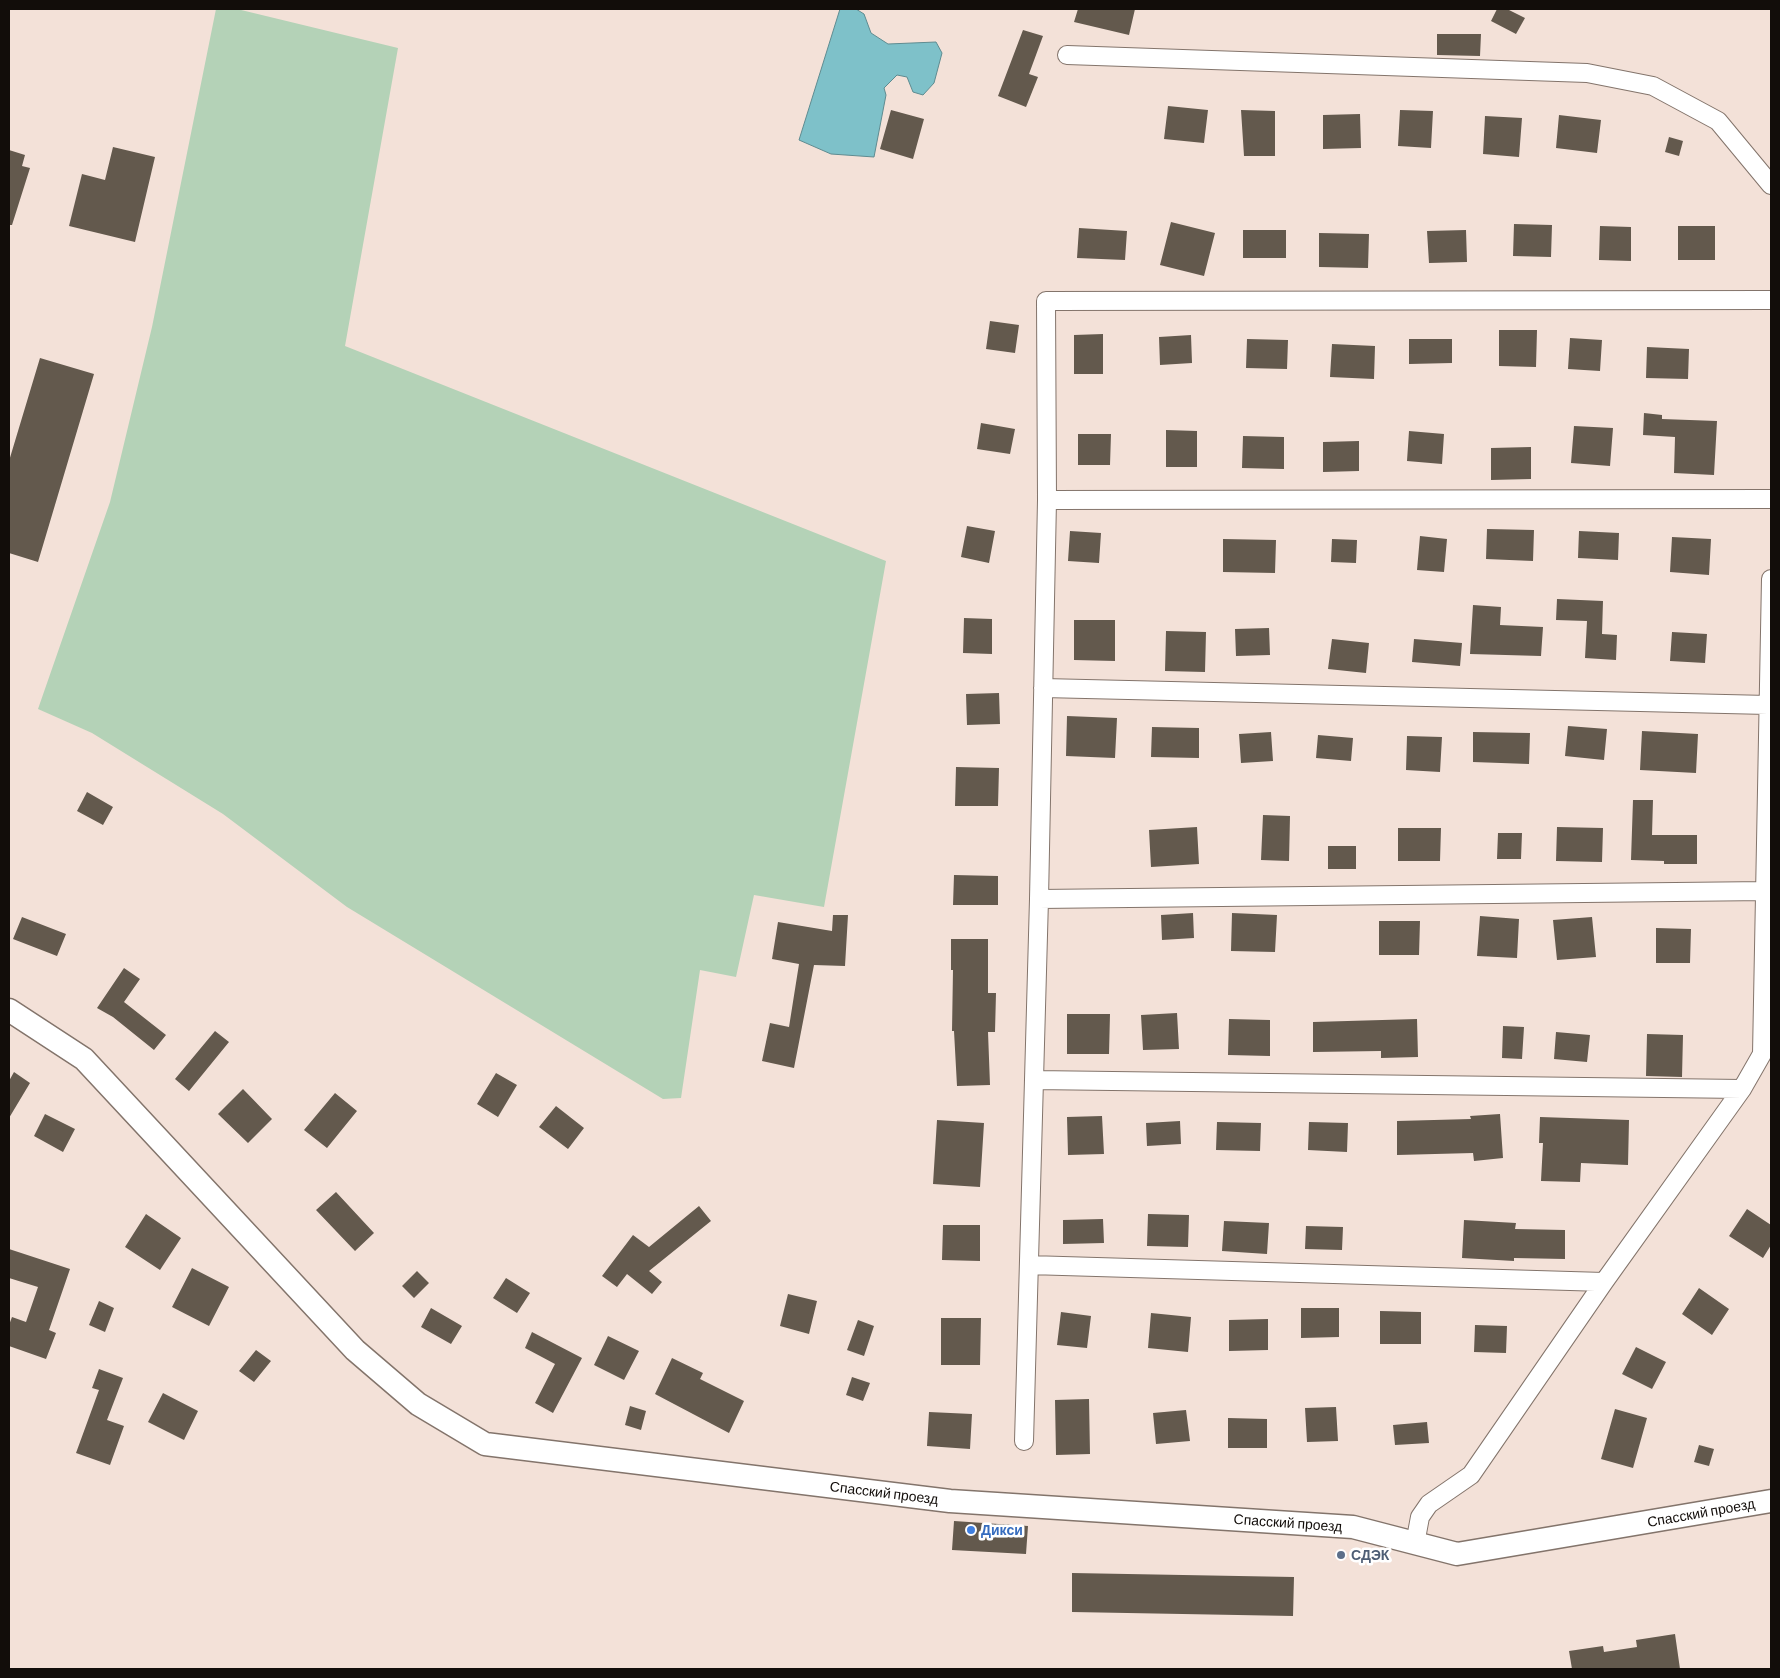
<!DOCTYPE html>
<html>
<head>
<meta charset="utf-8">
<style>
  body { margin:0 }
  #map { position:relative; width:1780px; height:1678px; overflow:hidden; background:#f3e1d8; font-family:Barlow,sans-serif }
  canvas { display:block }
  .frame { position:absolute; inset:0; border:10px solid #120d0a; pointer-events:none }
</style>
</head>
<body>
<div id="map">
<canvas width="1780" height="1678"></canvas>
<div class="frame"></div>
</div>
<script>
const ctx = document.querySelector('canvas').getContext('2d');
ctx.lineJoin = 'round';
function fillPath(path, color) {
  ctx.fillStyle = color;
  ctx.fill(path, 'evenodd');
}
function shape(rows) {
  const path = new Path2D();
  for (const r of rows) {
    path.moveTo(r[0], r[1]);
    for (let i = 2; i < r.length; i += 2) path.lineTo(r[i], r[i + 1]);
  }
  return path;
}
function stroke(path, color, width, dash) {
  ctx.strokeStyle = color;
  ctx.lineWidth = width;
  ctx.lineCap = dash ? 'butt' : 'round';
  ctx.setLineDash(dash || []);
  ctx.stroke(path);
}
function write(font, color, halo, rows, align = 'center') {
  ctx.font = font + ' Barlow,sans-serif';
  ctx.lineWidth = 5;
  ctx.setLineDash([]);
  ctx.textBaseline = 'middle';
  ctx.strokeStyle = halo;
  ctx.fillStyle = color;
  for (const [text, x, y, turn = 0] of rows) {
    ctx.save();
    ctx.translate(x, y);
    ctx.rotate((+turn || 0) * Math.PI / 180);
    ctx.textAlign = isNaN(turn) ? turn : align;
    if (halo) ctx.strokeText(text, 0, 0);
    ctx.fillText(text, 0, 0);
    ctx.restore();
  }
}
const green = shape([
  [216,9,237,9,398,48,345,346,886,561,824,907,754,895,736,977,700,970,681,1098,663,1099,347,907,223,814,92,733,38,709,110,502,152,327]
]);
const water = shape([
  [840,9,856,9,864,14,871,33,888,44,936,42,942,53,934,83,923,95,913,92,907,77,897,75,884,88,886,95,874,157,831,154,799,140,840,9]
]);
const building = shape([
  [1078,9,1135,9,1129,35,1074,22],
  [1497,9,1507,9,1525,18,1516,34,1491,21],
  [1023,30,1043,36,1029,74,1038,77,1026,107,998,96],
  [1437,34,1481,34,1480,56,1437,55],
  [1168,106,1208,110,1204,143,1164,139],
  [891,110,924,119,913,159,880,149],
  [1241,110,1275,111,1275,156,1244,156],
  [1400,110,1433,111,1431,148,1398,146],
  [1360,114,1361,148,1323,149,1323,115],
  [1559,115,1601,120,1597,153,1556,148],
  [1485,116,1522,118,1519,157,1483,154],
  [1669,137,1683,141,1679,156,1665,152],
  [113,147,155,157,135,242,69,226,82,174,105,180],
  [9,150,25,155,22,166,30,168,12,225,9,225],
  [1171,222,1215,233,1204,276,1160,265],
  [1514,224,1552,225,1551,257,1513,256],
  [1600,226,1631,227,1631,261,1599,260],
  [1678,226,1715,226,1715,260,1678,260],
  [1079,228,1127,231,1125,260,1077,258],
  [1243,230,1286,230,1286,258,1243,258],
  [1466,230,1467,262,1429,263,1427,231],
  [1319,233,1369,234,1368,268,1319,267],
  [990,321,1019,325,1015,353,986,349],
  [1499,330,1537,330,1536,367,1499,366],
  [1103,334,1103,374,1074,374,1074,335],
  [1191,335,1192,363,1160,365,1159,337],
  [1570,338,1602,340,1600,371,1568,369],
  [1247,339,1288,340,1287,369,1246,368],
  [1409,339,1452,339,1452,363,1409,364],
  [1332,344,1375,346,1374,379,1330,377],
  [1647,347,1689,349,1688,379,1646,378],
  [40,358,94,374,38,562,9,553,9,461],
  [1644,413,1662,415,1662,419,1717,421,1714,475,1674,473,1675,437,1643,435],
  [981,423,1015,429,1010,454,977,449],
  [1574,426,1613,428,1610,466,1571,463],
  [1166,430,1197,431,1197,467,1166,467],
  [1409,431,1444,434,1442,464,1407,461],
  [1078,434,1111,434,1110,465,1078,465],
  [1243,436,1284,437,1284,469,1242,468],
  [1359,441,1359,471,1323,472,1323,442],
  [1531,447,1531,479,1491,480,1491,448],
  [967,526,995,531,989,563,961,557],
  [1487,529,1534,530,1533,561,1486,559],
  [1070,531,1101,533,1099,563,1068,561],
  [1579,531,1619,533,1618,560,1578,558],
  [1420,536,1447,539,1444,572,1417,570],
  [1672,537,1711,539,1709,575,1670,572],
  [1223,539,1276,540,1275,573,1223,572],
  [1332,539,1357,540,1356,563,1331,562],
  [1557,599,1603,601,1602,634,1617,635,1616,660,1585,658,1587,621,1556,620],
  [1473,605,1501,607,1500,625,1543,627,1541,656,1470,654],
  [964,618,992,619,992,654,963,653],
  [1074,620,1115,620,1115,661,1074,660],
  [1269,628,1270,655,1236,656,1235,629],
  [1166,631,1206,632,1205,672,1165,671],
  [1672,632,1707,634,1705,663,1670,661],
  [1332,639,1369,643,1366,673,1328,669],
  [1414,639,1462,643,1460,666,1412,662],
  [999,693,1000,724,967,725,966,694],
  [1067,716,1117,718,1115,758,1066,756],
  [1568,726,1607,729,1604,760,1565,756],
  [1152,727,1199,728,1199,758,1151,757],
  [1642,731,1698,734,1696,773,1640,770],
  [1271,732,1273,761,1241,763,1239,734],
  [1473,732,1530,733,1529,764,1473,762],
  [1318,735,1353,738,1351,761,1316,758],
  [1407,736,1442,737,1440,772,1406,770],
  [956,767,999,768,998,806,955,806],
  [87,792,113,807,103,825,77,811],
  [1633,800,1653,800,1652,835,1697,835,1697,864,1664,864,1664,861,1631,860],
  [1263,815,1290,816,1289,861,1261,860],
  [1197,827,1199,864,1151,867,1149,830],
  [1557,827,1603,828,1602,862,1556,861],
  [1398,828,1441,828,1440,861,1398,861],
  [1498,833,1522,833,1521,859,1497,859],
  [1328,846,1356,846,1356,869,1328,869],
  [954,875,998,876,998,905,953,905],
  [1193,913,1194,938,1162,940,1161,915],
  [1232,913,1277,915,1275,952,1231,951],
  [833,915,848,915,845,966,814,965,794,1068,762,1061,770,1023,789,1027,799,964,772,959,778,922,832,931],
  [1480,916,1519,919,1517,958,1477,956],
  [22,917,66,934,57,956,13,939],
  [1592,917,1596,957,1557,960,1553,920],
  [1379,921,1420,921,1419,955,1379,955],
  [1656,928,1691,929,1690,963,1656,963],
  [951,939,988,939,988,993,996,993,995,1032,988,1032,990,1085,957,1086,954,1031,952,1031,953,970,951,970],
  [124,968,140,979,124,1002,166,1035,154,1050,113,1017,97,1008],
  [1177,1013,1179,1049,1143,1050,1141,1015],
  [1067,1014,1110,1014,1109,1054,1067,1054],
  [1229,1019,1270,1020,1270,1056,1228,1055],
  [1417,1019,1418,1057,1381,1058,1381,1051,1313,1052,1313,1022],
  [1503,1026,1524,1027,1522,1059,1502,1058],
  [215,1031,229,1042,189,1091,175,1079],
  [1556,1032,1590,1035,1587,1062,1554,1059],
  [1647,1034,1683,1035,1682,1077,1646,1076],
  [14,1072,30,1083,9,1118,9,1081],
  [496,1073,517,1085,498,1117,477,1104],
  [243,1089,272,1119,248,1143,218,1114],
  [335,1093,357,1111,327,1148,304,1130],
  [556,1106,584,1128,568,1149,539,1127],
  [45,1114,75,1129,63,1152,34,1136],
  [1500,1114,1503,1158,1474,1161,1473,1153,1397,1155,1397,1121,1471,1119,1470,1116],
  [1102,1116,1104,1154,1068,1155,1067,1117],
  [1540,1117,1629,1120,1628,1165,1581,1163,1580,1182,1541,1181,1543,1143,1539,1143],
  [937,1120,984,1123,980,1187,933,1184],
  [1180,1121,1181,1144,1147,1146,1146,1123],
  [1217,1122,1261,1123,1260,1151,1216,1150],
  [1309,1122,1348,1123,1347,1152,1308,1150],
  [336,1192,374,1233,355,1251,316,1210],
  [699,1206,711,1221,649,1271,662,1282,652,1294,627,1274,617,1287,602,1276,633,1235,649,1247],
  [1747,1209,1771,1225,1771,1245,1763,1258,1729,1236],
  [146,1214,181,1238,160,1270,125,1247],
  [1148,1214,1189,1215,1188,1247,1147,1246],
  [1103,1219,1104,1243,1063,1244,1063,1220],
  [1464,1220,1516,1223,1515,1229,1565,1230,1565,1259,1514,1258,1514,1261,1462,1258],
  [1224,1221,1269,1223,1267,1254,1222,1251],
  [943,1225,980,1225,980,1261,942,1260],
  [1306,1226,1343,1227,1342,1250,1305,1249],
  [9,1249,70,1269,49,1330,56,1333,46,1359,9,1346,9,1325,12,1317,26,1322,38,1287,9,1278],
  [192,1268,229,1287,209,1326,172,1307],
  [417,1271,429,1283,414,1298,402,1286],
  [506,1278,530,1293,517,1313,493,1298],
  [1699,1288,1729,1309,1712,1335,1682,1314],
  [788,1294,817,1301,809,1334,780,1326],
  [99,1301,114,1308,105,1332,89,1325],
  [431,1308,462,1326,451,1344,421,1327],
  [1301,1308,1339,1308,1339,1337,1301,1338],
  [1380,1311,1421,1312,1421,1344,1380,1344],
  [1061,1312,1091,1316,1087,1348,1057,1345],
  [1151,1313,1191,1317,1188,1352,1148,1348],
  [941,1318,981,1318,980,1365,941,1365],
  [1268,1319,1268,1350,1229,1351,1229,1320],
  [858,1320,874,1326,864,1356,847,1350],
  [1475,1325,1507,1326,1506,1353,1474,1352],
  [532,1332,582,1358,553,1413,535,1403,555,1364,525,1348],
  [608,1336,639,1351,624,1380,594,1365],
  [1636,1347,1666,1362,1652,1389,1622,1374],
  [256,1350,271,1361,254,1382,239,1371],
  [672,1358,703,1373,700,1379,744,1401,729,1433,655,1394],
  [99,1369,123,1378,107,1420,124,1426,110,1465,76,1453,99,1390,92,1388],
  [852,1377,870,1383,863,1401,846,1395],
  [163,1393,198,1411,184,1440,148,1422],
  [1089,1399,1090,1454,1056,1455,1055,1400],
  [630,1406,646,1411,641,1430,625,1425],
  [1336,1407,1338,1441,1307,1442,1305,1408],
  [1615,1409,1647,1418,1633,1468,1601,1459],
  [1186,1410,1190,1441,1156,1444,1153,1413],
  [929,1412,972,1414,970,1449,927,1446],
  [1228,1418,1267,1419,1267,1448,1228,1448],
  [1427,1422,1429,1443,1395,1445,1393,1425],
  [1699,1445,1714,1449,1709,1466,1694,1462],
  [954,1521,1028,1526,1026,1554,952,1550],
  [1072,1573,1294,1577,1293,1616,1072,1612],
  [1675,1634,1680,1669,1572,1669,1569,1651,1603,1646,1604,1652,1637,1647,1636,1640]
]);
const minor = shape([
  [1067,55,1587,73,1653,86,1718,121,1771,185],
  [1047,500,1771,499],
  [1043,688,1768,705],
  [1039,899,1766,891],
  [1034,1080,1742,1089],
  [1029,1265,1604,1282],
  [1024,1441,1039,899,1047,500,1046,301,1771,300],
  [1415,1544,1420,1517,1429,1504,1471,1475,1604,1282,1742,1089,1762,1054,1771,579]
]);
const tertiary = shape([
  [9,1010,84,1059,355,1350,418,1404,485,1444,950,1501,1353,1527,1457,1554,1771,1501]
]);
const markers = [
  [971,1530,5,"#3f7fe0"],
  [1341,1555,5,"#5c6f8a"]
];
const streetNames = [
  ["Спасский проезд",884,1493,7],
  ["Спасский проезд",1701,1513,-10],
  ["Спасский проезд",1288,1523,4]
];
const shopNames = [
  ["Дикси",981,1530]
];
const serviceNames = [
  ["СДЭК",1351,1555]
];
fillPath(green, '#b4d2b7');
fillPath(water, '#7ec1c9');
stroke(water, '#5e8b90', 1);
fillPath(building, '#63594d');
stroke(minor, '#83746b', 20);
stroke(tertiary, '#83746b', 25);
stroke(minor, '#fff', 18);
stroke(tertiary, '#fff', 22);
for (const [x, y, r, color] of markers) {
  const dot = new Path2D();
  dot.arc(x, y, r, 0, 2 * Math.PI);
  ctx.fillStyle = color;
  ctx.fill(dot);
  stroke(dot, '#fff', 2);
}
write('14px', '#120d0a', '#fff', streetNames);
write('bold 14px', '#366cbe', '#fff', shopNames, 'left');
write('bold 14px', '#4e5e75', '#fff', serviceNames, 'left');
</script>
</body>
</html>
